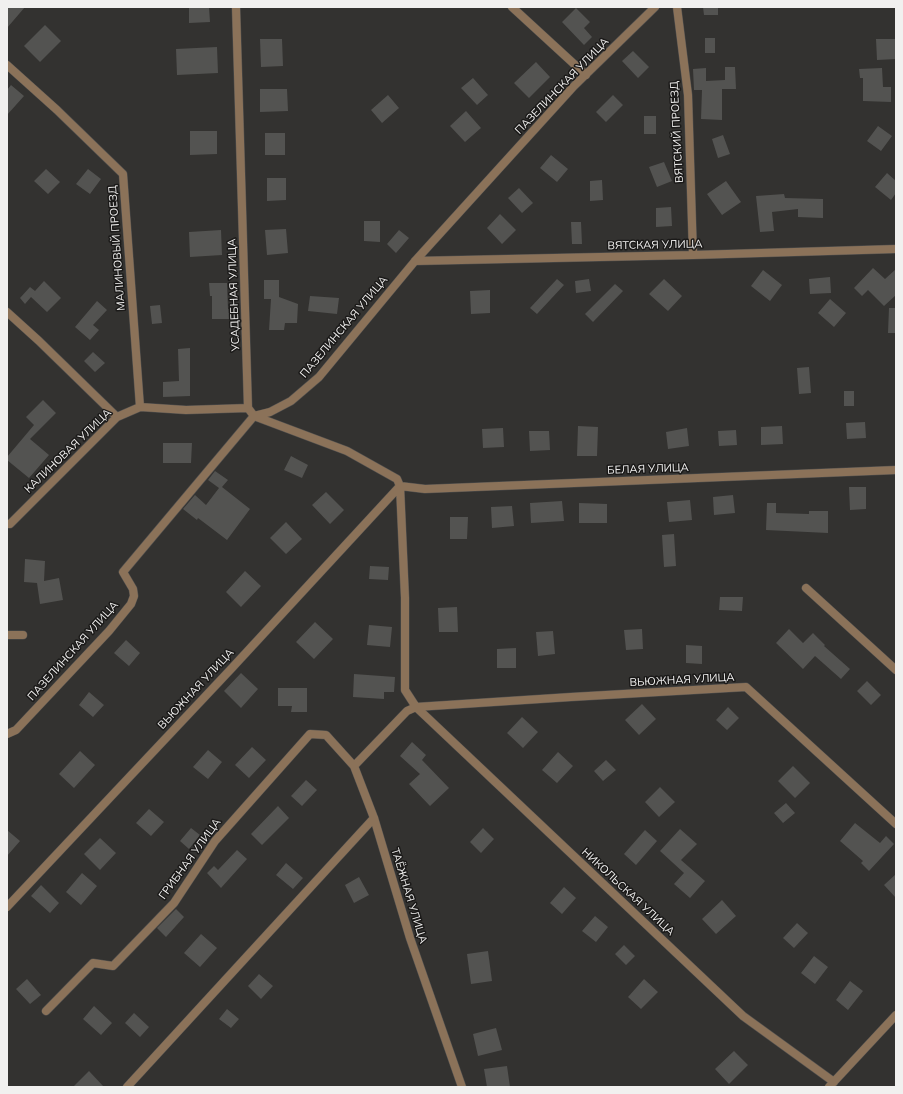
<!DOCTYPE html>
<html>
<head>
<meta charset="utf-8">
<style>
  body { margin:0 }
  #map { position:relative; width:903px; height:1094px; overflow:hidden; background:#333230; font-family:Mulish,sans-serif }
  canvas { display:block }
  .frame { position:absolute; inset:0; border:8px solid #f1f0ef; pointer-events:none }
</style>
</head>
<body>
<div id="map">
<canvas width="903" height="1094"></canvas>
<div class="frame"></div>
</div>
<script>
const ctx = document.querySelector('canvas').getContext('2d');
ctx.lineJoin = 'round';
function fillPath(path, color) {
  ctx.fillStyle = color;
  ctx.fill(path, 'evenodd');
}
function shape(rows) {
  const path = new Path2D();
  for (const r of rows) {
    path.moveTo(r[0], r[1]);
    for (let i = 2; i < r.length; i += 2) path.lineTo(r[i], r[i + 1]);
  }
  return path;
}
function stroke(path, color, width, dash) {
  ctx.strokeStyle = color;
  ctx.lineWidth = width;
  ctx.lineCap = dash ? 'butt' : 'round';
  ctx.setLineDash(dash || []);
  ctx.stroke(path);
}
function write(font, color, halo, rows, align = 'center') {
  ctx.font = font + ' Mulish,sans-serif';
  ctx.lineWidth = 3;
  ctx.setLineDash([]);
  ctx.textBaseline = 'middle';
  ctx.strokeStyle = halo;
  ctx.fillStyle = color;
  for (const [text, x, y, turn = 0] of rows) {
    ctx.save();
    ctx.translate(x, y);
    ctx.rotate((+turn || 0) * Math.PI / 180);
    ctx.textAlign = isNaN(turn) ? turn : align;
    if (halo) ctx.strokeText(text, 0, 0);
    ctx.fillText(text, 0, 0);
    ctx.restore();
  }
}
const building = shape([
  [7,7,25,7,7,28],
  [189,7,209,7,210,22,189,23],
  [703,7,718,7,718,15,704,15],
  [576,8,590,22,584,28,592,37,584,45,562,22],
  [45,25,61,41,40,62,24,46],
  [705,38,715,38,715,53,705,53],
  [260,39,282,39,283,66,261,67],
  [876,39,896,39,896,59,877,60],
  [217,47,218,73,177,75,176,49],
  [633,51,649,67,638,78,622,61],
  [536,62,550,77,529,98,514,83],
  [725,67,735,67,736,89,722,89,722,120,701,119,702,90,694,90,693,69,706,68,706,81,725,80],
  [882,68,883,87,891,87,891,102,863,101,863,78,860,78,859,69],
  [473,78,488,95,477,105,461,88],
  [11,85,24,96,7,115,7,90],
  [260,89,287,89,288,111,260,112],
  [388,95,399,108,382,123,371,110],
  [613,95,623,105,606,122,596,112],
  [466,111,481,128,465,142,450,126],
  [644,116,656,116,656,134,644,134],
  [878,126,892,136,881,151,867,141],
  [190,131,217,131,217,154,190,155],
  [265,133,285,133,285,155,265,155],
  [723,135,730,154,718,158,712,139],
  [551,155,568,169,557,182,540,168],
  [664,162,672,181,657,187,649,167],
  [46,169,60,182,48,194,34,181],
  [88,169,101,179,90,194,76,184],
  [887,173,896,181,896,193,891,200,875,187],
  [267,178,286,178,286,200,267,201],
  [602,180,603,200,590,201,590,181],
  [726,181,741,202,722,215,707,194],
  [519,188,533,203,522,213,508,198],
  [784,194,785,198,823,199,823,218,798,217,798,209,772,212,774,231,760,232,756,196],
  [671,207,672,226,656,227,656,208],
  [500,214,516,230,502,244,487,228],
  [364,221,380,221,380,242,364,241],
  [571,222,581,222,582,244,572,244],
  [286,229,288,253,267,255,265,230],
  [221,230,222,255,190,257,189,232],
  [399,230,409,238,396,253,387,244],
  [873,268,885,279,896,269,896,295,884,306,868,290,862,296,854,288],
  [763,270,782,285,770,301,751,286],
  [830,277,831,293,810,294,809,279],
  [557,279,564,285,537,314,530,308],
  [589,279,591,291,576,293,575,281],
  [664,279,682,296,668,311,649,294],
  [264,280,279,280,279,297,298,304,297,323,285,323,284,330,269,330,271,299,264,299],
  [44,281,61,298,47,312,31,297,25,304,20,298,30,287,35,291],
  [209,283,227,283,228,309,230,309,230,319,212,319,212,296,210,296],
  [615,284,623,291,593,322,585,314],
  [490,290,490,313,471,314,470,291],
  [310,296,339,298,337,314,308,311],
  [830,299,846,313,834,327,818,313],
  [97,301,107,310,93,325,99,330,90,340,75,327],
  [160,305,162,323,152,324,150,306],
  [889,308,896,308,896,333,888,333],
  [190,348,190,396,163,397,163,382,179,381,178,349],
  [93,352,105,363,95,372,84,361],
  [809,367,811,393,799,394,797,368],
  [844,391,854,391,854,406,844,406],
  [43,400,56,413,30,439,49,455,29,478,7,460,7,457,34,425,26,417],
  [865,422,866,438,847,439,846,423],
  [578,426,598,427,597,456,577,456],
  [782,426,783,444,761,445,761,427],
  [503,428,504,447,483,448,482,429],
  [687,428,689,446,668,449,666,432],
  [736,430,737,445,719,446,718,431],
  [529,431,549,431,550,450,530,451],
  [163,443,192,443,191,463,163,463],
  [291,456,308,465,302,478,284,470],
  [215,471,228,480,222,487,250,509,227,540,198,518,197,520,183,509,195,495,206,505,219,488,208,480],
  [849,487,866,487,866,509,850,510],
  [326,492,344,510,330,524,312,505],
  [733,495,735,513,714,515,713,497],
  [690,500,692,520,669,522,667,502],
  [562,501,564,521,531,523,530,503],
  [579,503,607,504,607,523,579,523],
  [767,503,776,503,776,513,809,514,809,511,828,511,828,533,766,530],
  [512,506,514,526,492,528,491,507],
  [450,517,468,517,467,539,450,539],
  [286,522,302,539,286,554,270,538],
  [674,534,676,566,664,567,662,535],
  [25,559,45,561,44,581,59,578,63,600,40,604,37,583,24,582],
  [370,566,389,567,388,580,369,579],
  [245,571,261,586,241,607,226,592],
  [720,597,743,597,742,611,719,610],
  [457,607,458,632,439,632,438,608],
  [315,622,333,639,314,659,296,642],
  [369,625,392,627,390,647,367,645],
  [642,629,643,649,626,650,624,630],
  [789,629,803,643,813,633,825,645,824,646,850,669,841,679,815,656,803,669,776,643],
  [553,631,555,654,538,656,536,632],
  [126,640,140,653,129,666,114,653],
  [686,645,702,646,702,664,686,663],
  [516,648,516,668,497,668,497,649],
  [241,673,258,689,241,708,224,691],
  [354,674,395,677,394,692,384,692,384,699,353,697],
  [867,681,881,695,871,705,857,691],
  [278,688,307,688,307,712,291,712,292,706,278,706],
  [89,692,104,705,93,717,79,705],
  [642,704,656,719,639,735,625,720],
  [728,707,739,718,727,730,716,720],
  [522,717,538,732,523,748,507,733],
  [412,742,426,755,422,760,449,788,430,806,409,784,420,774,400,756],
  [252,747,266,760,249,778,235,765],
  [208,750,222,762,208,779,193,767],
  [80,751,95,765,74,788,59,774],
  [558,752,573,766,557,783,542,770],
  [606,760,616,770,603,781,594,771],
  [793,766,810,783,795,798,778,781],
  [306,780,317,790,302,806,291,796],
  [660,787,675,802,659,817,645,802],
  [786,803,795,813,783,823,774,813],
  [278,806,289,818,262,845,251,834],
  [149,809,164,822,151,836,136,823],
  [855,823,880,843,886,836,894,844,869,871,861,863,863,861,840,841],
  [191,828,200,835,189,849,180,841],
  [483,828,494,839,481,853,470,842],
  [680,829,697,844,681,860,705,881,690,898,674,884,684,873,660,851],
  [7,830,20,841,7,856],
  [645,830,657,841,636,865,624,854],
  [100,838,116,853,100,870,84,854],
  [237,850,247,859,221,888,207,873,214,866,218,870],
  [286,863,303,878,293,889,276,875],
  [82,873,97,886,81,905,66,892],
  [896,874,896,898,884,885],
  [359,877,369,895,354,903,345,885],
  [41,885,59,903,50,913,31,896],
  [564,887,576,898,562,914,550,903],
  [722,900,736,916,716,934,702,919],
  [176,909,184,917,166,937,157,928],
  [595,916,608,927,596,942,582,931],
  [797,923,808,933,794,948,783,938],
  [201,934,217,948,200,967,184,953],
  [624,945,635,956,626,965,615,954],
  [488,951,492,981,471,984,467,954],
  [814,956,828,967,815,984,801,973],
  [259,974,273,986,261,999,248,986],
  [27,979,41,995,30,1004,16,989],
  [644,979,658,992,641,1009,628,997],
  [850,981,863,991,848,1010,836,1000],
  [94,1006,112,1023,101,1035,83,1019],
  [227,1009,239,1019,231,1028,219,1019],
  [134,1013,149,1027,140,1037,125,1023],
  [496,1028,502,1050,478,1056,473,1034],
  [734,1051,748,1065,729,1084,715,1069],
  [507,1066,510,1087,487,1087,484,1069],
  [89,1071,104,1087,73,1087]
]);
const minor = shape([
  [236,7,248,408,254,416,347,451,397,479,400,486,405,598,405,690,416,707,743,1016,834,1082],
  [512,7,586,75],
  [677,7,688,95,693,255],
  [7,65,57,110,123,174,140,407],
  [415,261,693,255,896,249],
  [7,312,39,341,117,417],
  [400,486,425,489,896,470],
  [7,524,10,524,117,417,140,407,186,410,248,408],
  [806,588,896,670],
  [7,635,23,635],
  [7,734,16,730,109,631,131,604,134,596,133,589,123,572,254,416,270,412,291,401,319,377,415,261,573,87,655,7],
  [354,766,407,711,416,707,571,697,746,687,896,824],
  [7,907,231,669,400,486],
  [46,1011,93,963,113,966,174,903,215,841,310,734,326,735,354,766,374,818,410,938,462,1087],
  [127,1087,374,818],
  [829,1087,896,1015]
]);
const streetNames = [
  ["ПАЗЕЛИНСКАЯ УЛИЦА",562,86,-46],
  ["ВЯТСКИЙ ПРОЕЗД",677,132,-93],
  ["ВЯТСКАЯ УЛИЦА",655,245,-1],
  ["МАЛИНОВЫЙ ПРОЕЗД",117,248,-94],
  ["УСАДЕБНАЯ УЛИЦА",234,295,-92],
  ["ПАЗЕЛИНСКАЯ УЛИЦА",344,327,-50],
  ["КАЛИНОВАЯ УЛИЦА",68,451,-44],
  ["БЕЛАЯ УЛИЦА",648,469,-2],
  ["ПАЗЕЛИНСКАЯ УЛИЦА",73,651,-48],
  ["ВЬЮЖНАЯ УЛИЦА",682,680,-3],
  ["ВЬЮЖНАЯ УЛИЦА",196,689,-47],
  ["ГРИБНАЯ УЛИЦА",190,859,-54],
  ["НИКОЛЬСКАЯ УЛИЦА",628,892,43],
  ["ТАЁЖНАЯ УЛИЦА",409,896,73]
];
fillPath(building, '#535351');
stroke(minor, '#51504f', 9);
stroke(minor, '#8b7259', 8);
write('11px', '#f1f0ef', '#1b1a19', streetNames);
</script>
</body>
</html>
